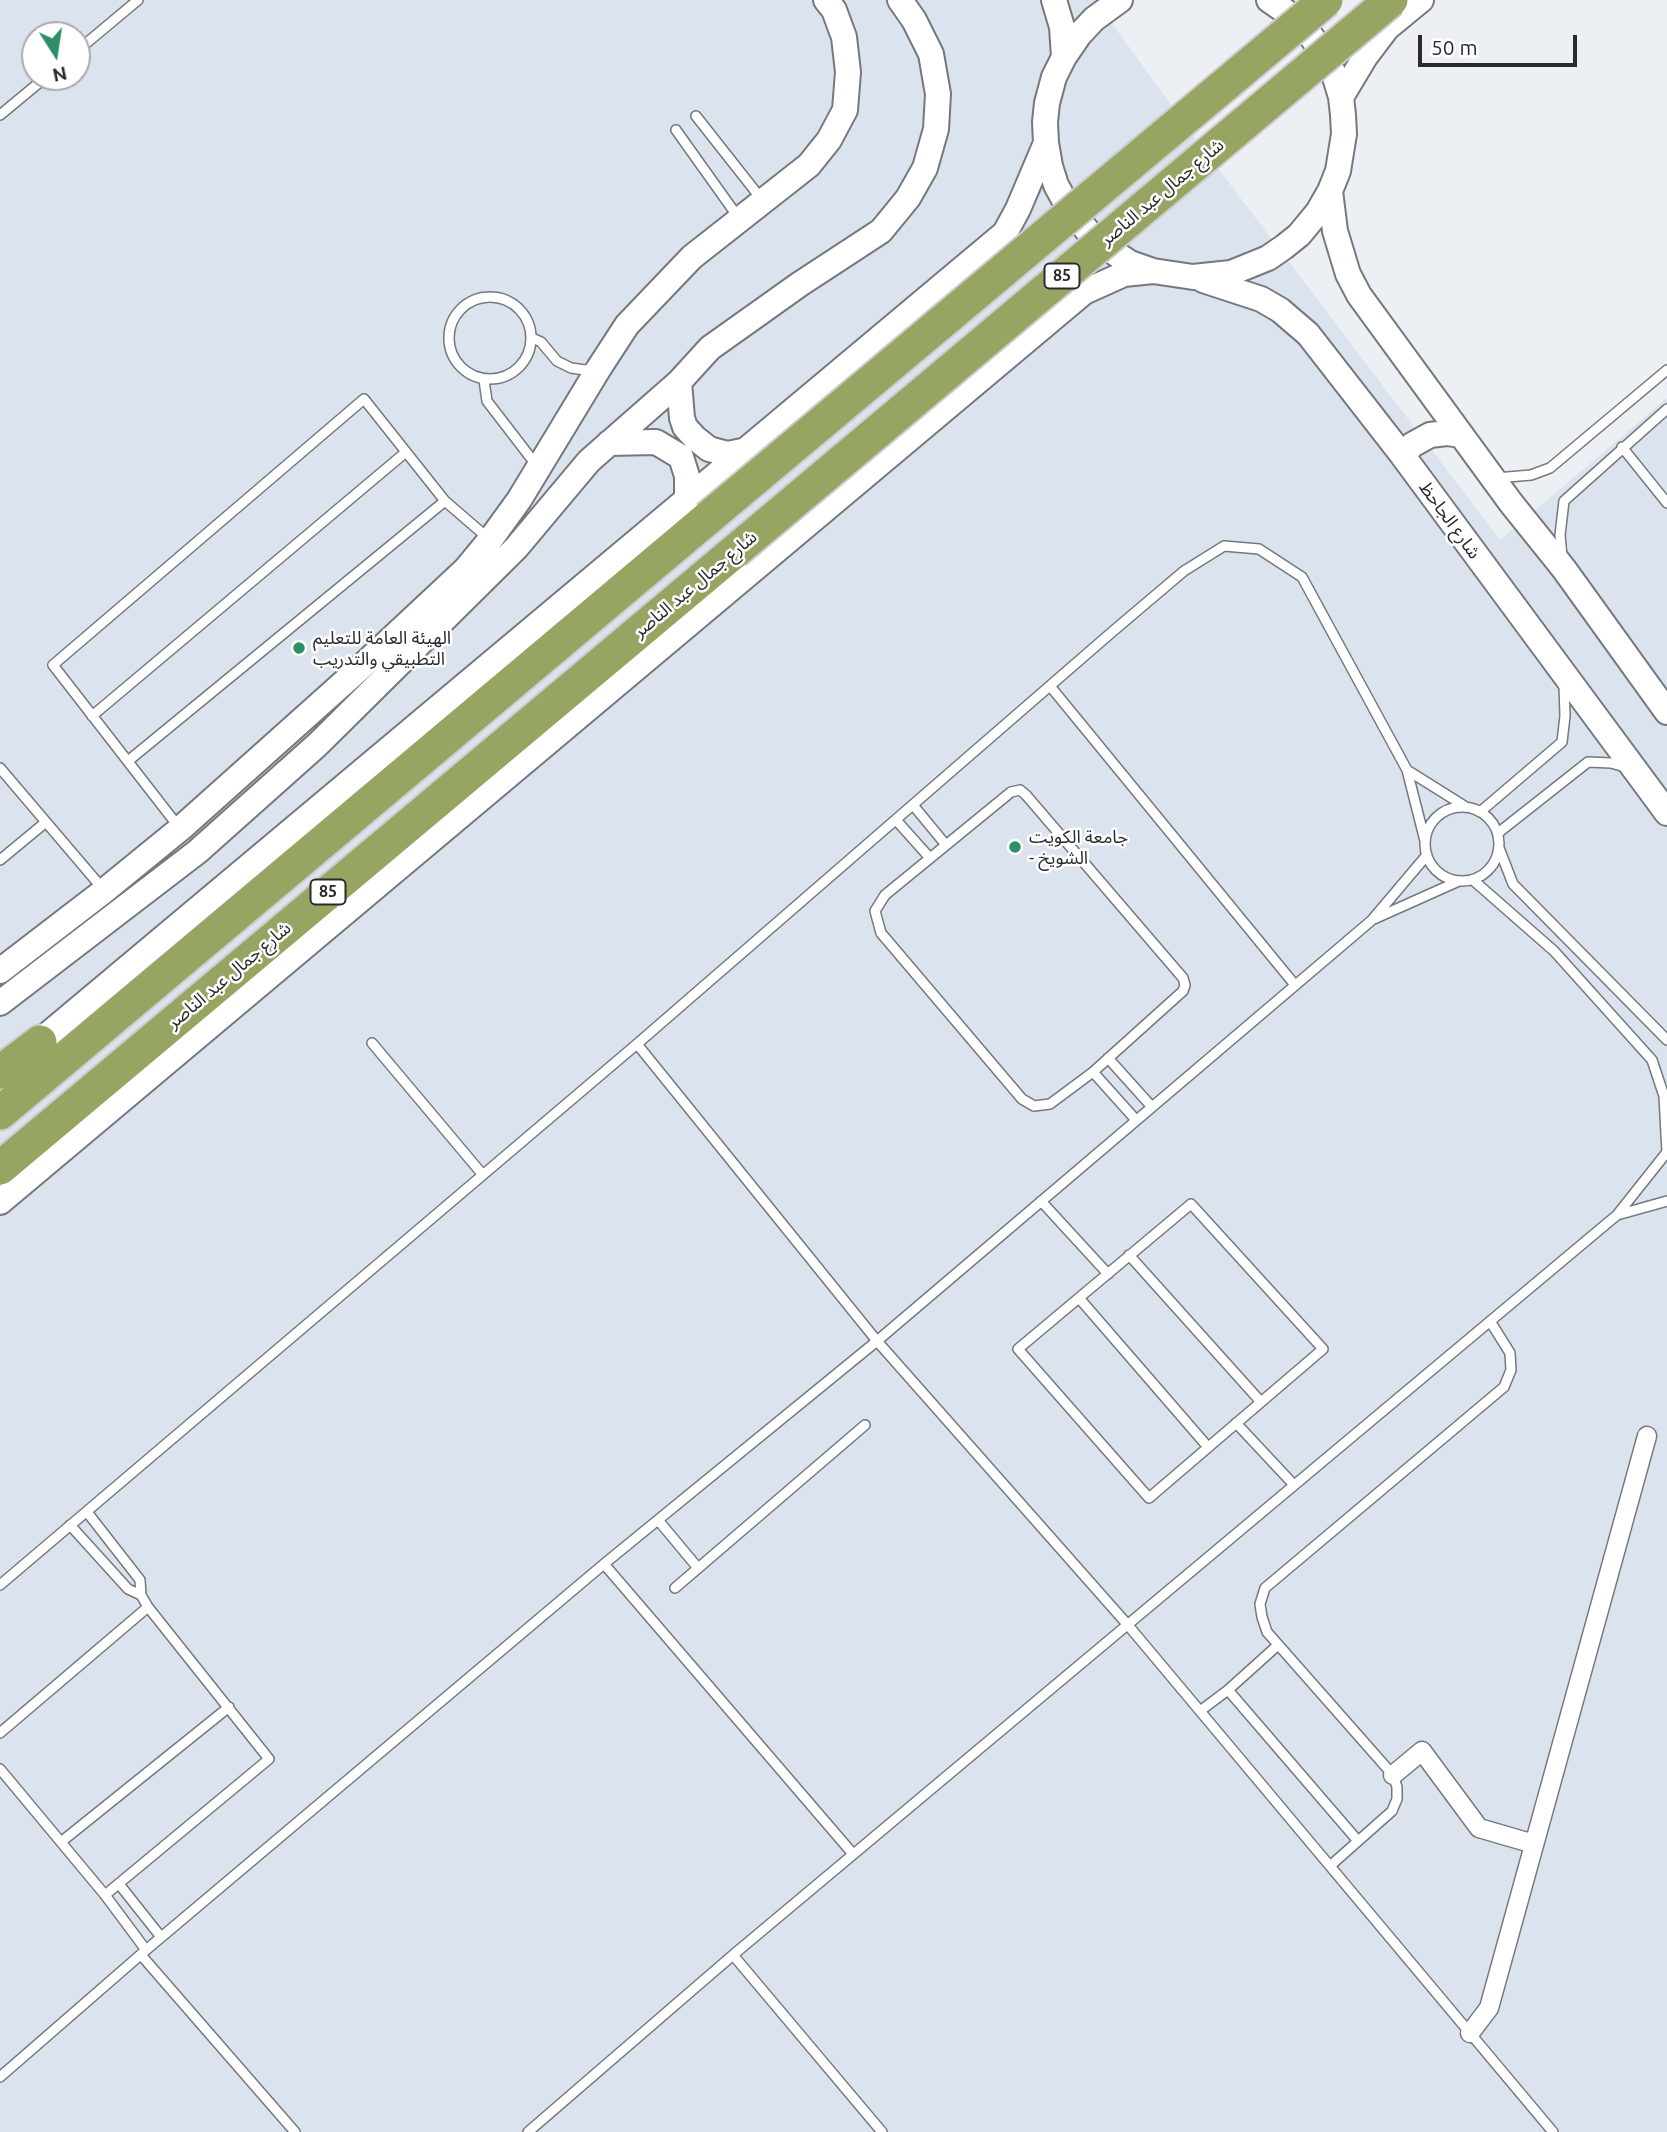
<!DOCTYPE html>
<html>
<head>
<meta charset="utf-8">
<style>
  body { margin:0 }
  #map { position:relative; width:1667px; height:2132px; overflow:hidden; background:#ecf0f5; font-family:Ubuntu,sans-serif }
  canvas { display:block }
  .north { position:absolute; left:21px; top:21px; width:70px; height:70px; box-sizing:border-box; background:#fff; border:2px solid #a9aaab; border-radius:50%; rotate:168deg; font-size:19px; font-weight:700; line-height:28px; text-align:center; color:#292a2c }
  .north::after { content:''; display:block; margin:auto; width:24px; height:32px; background:#2e8e67; clip-path:polygon(50% 0,100% 100%,50% 72%,0 100%) }
  .scale { position:absolute; left:1418px; top:35px; width:159px; height:32px; box-sizing:border-box; border:4px solid #292a2c; border-top:0; padding-left:9px; font-size:21px; line-height:24px; white-space:nowrap; color:#292a2c; -webkit-text-stroke:5px #fff; paint-order:stroke }
</style>
</head>
<body>
<div id="map">
<canvas width="1667" height="2132"></canvas>
<div class="north">N</div>
<div class="scale">50 m</div>
</div>
<script>
const ctx = document.querySelector('canvas').getContext('2d');
ctx.lineJoin = 'round';
function fillPath(path, color) {
  ctx.fillStyle = color;
  ctx.fill(path, 'evenodd');
}
function shape(rows) {
  const path = new Path2D();
  for (const r of rows) {
    if (r.length === 3) {
      path.moveTo(r[0] + r[2], r[1]);
      path.arc(r[0], r[1], r[2], 0, 2 * Math.PI);
      continue;
    }
    path.moveTo(r[0], r[1]);
    for (let i = 2; i < r.length; i += 2) path.lineTo(r[i], r[i + 1]);
  }
  return path;
}
function stroke(path, color, width, dash) {
  ctx.strokeStyle = color;
  ctx.lineWidth = width;
  ctx.lineCap = dash ? 'butt' : 'round';
  ctx.setLineDash(dash || []);
  ctx.stroke(path);
}
function write(font, color, halo, rows, align = 'center') {
  ctx.font = font + ' Ubuntu,"Noto Sans Arabic",sans-serif';
  ctx.lineWidth = 5;
  ctx.setLineDash([]);
  ctx.textBaseline = 'middle';
  ctx.strokeStyle = halo;
  ctx.fillStyle = color;
  for (const [text, x, y, turn = 0] of rows) {
    ctx.save();
    ctx.translate(x, y);
    ctx.rotate((+turn || 0) * Math.PI / 180);
    ctx.textAlign = isNaN(turn) ? turn : align;
    if (halo) ctx.strokeText(text, 0, 0);
    ctx.fillText(text, 0, 0);
    ctx.restore();
  }
}
const built = shape([
  [0,0,1095,0,1198,142,1500,540,1667,398,1667,2132,0,2132],
  [35,35,77,35,77,77,35,77]
]);
const lane = shape([
  [77,51,138,0],
  [0,115,46,77],
  [696,116,763,201],
  [676,130,738,217],
  [490,338,41],
  [532,338,541,342,557,361,571,368,585,370,594,368],
  [484,380,487,401,537,466],
  [1622,447,1667,503],
  [1496,478,1531,475,1550,468,1667,370],
  [1562,557,1560,535,1564,501,1667,409],
  [1050,686,1295,985],
  [92,716,406,452],
  [128,761,445,501],
  [0,768,103,889],
  [1407,770,1466,807],
  [1020,790,1026,795,1183,978,1185,985,1183,991,1093,1072,1050,1104,1034,1106,1022,1099,881,933,875,911,885,895,1011,792,1020,790],
  [913,805,946,845],
  [1462,844,37],
  [1480,812,1562,742,1565,716,1564,685],
  [896,820,930,858],
  [178,826,53,665,364,399,445,501,489,539],
  [1498,833,1588,762,1611,763,1625,767],
  [1499,848,1513,884,1667,1040],
  [0,860,46,822],
  [1473,880,1554,951,1652,1060,1664,1096,1667,1153],
  [1374,919,1459,881],
  [372,1043,483,1175],
  [637,1044,877,1341,1127,1624,1553,2132],
  [1108,1058,1152,1107],
  [1093,1072,1136,1120],
  [1041,1201,1108,1274],
  [1191,1204,1323,1349,1149,1498,1018,1349,1191,1204],
  [1617,1215,1667,1201],
  [1129,1255,1261,1402],
  [1079,1298,1208,1447],
  [1236,1423,1294,1485],
  [87,1512,140,1580,141,1595,148,1607,269,1759,105,1895],
  [658,1520,698,1568],
  [70,1525,128,1589,141,1595],
  [604,1564,853,1854],
  [0,1585,637,1044,1112,632,1184,571,1224,546,1259,549,1302,577,1407,770,1425,841],
  [675,1588,865,1425],
  [1228,1690,1358,1841],
  [1200,1711,1228,1690,1278,1645],
  [0,1733,148,1607],
  [0,1769,105,1895,146,1950],
  [61,1842,229,1707],
  [1330,1866,1392,1811,1397,1799,1397,1787,1393,1775,1267,1632,1262,1617,1260,1604,1265,1588,1504,1387,1511,1370,1510,1353,1490,1321],
  [119,1884,161,1937],
  [141,1955,295,2132],
  [733,1955,882,2132],
  [0,2077,146,1950,604,1564,877,1341,1372,920,1427,855],
  [528,2132,733,1955,1617,1215,1667,1152]
]);
const street = shape([
  [1393,1775,1422,1751,1479,1828,1534,1844],
  [1470,2033,1489,2008,1647,1436]
]);
const secondary = shape([
  [1054,0,1062,27,1064,57],
  [1120,0,1094,19,1079,35,1064,57,1054,77,1047,103,1045,122,1046,143,1050,166,1056,185,1068,207,1095,240,1130,263,1153,271,1193,277,1231,273,1268,258,1284,247,1299,235,1318,212,1330,191,1338,171,1344,134,1343,115,1341,97,1334,74,1323,53,1311,36,1292,16,1269,0],
  [1341,97,1365,57,1387,28,1421,0],
  [1330,191,1335,231,1348,274,1359,295,1511,503,1564,569,1667,712],
  [1203,280,1261,299,1280,310,1308,334,1403,456,1667,813],
  [679,382,682,418,685,427,695,438,709,449,720,452,728,454,747,450],
  [609,443,656,442,681,457,687,476,687,500],
  [1403,456,1412,445,1430,435,1447,433,1461,435],
  [0,971,104,891,180,829,359,669,466,569,490,540,519,500,599,368,627,325,692,257,809,165,829,140,845,110,848,72,844,37,834,10,826,0],
  [0,1003,197,852,317,745,516,548,589,461,679,382,710,348,800,284,881,231,908,198,925,168,936,129,938,94,931,54,914,20,900,0],
  [27,1052,1005,233,1018,209,1046,143],
  [0,1202,1084,292,1124,274,1153,271]
]);
const highway = shape([
  [0,1072,40,1042],
  [0,1113,708,518],
  [0,1168,734,552]
]);
const highwayBridge = shape([
  [708,518,1326,0],
  [734,552,1391,0]
]);
const markers = [
  [299,648,7,"#2e8e67"],
  [1015,847,7,"#2e8e67"]
];
const shields = [
  [1062,276,35],
  [328,892,35]
];
const shieldNames = [
  ["85",1062,276],
  ["85",328,892]
];
const streetNames = [
  ["شارع جمال عبد الناصر",1162,192,-40],
  ["شارع الجاحظ",1450,520,54],
  ["شارع جمال عبد الناصر",695,584,-40],
  ["شارع جمال عبد الناصر",229,975,-40]
];
const poiNames = [
  ["الهيئة العامة للتعليم",313,638],
  ["التطبيقي والتدريب",313,659],
  ["جامعة الكويت",1029,837],
  ["- الشويخ",1029,858]
];
fillPath(built, '#dbe3ee');
stroke(lane, '#75787c', 12);
stroke(street, '#75787c', 21);
stroke(secondary, '#75787c', 28);
stroke(highway, '#ccc', 37);
stroke(lane, '#fff', 9);
stroke(street, '#fff', 18);
stroke(secondary, '#fff', 24);
stroke(highway, '#97a563', 33);
stroke(highwayBridge, '#ccc', 37, []);
stroke(highwayBridge, '#97a563', 33);
for (const [x, y, r, color] of markers) {
  const dot = new Path2D();
  dot.arc(x, y, r, 0, 2 * Math.PI);
  ctx.fillStyle = color;
  ctx.fill(dot);
  stroke(dot, '#fff', 2.5);
}
for (const [x, y, w] of shields) {
  const box = new Path2D();
  box.roundRect(x - w / 2, y - 12.5, w, 25, 5);
  ctx.fillStyle = '#fff';
  ctx.fill(box);
  stroke(box, '#292a2c', 2);
}
write('bold 16px', '#292a2c', null, shieldNames);
write('18px', '#292a2c', '#fff', streetNames);
write('18px', '#292a2c', '#fff', poiNames, 'left');
</script>
</body>
</html>
